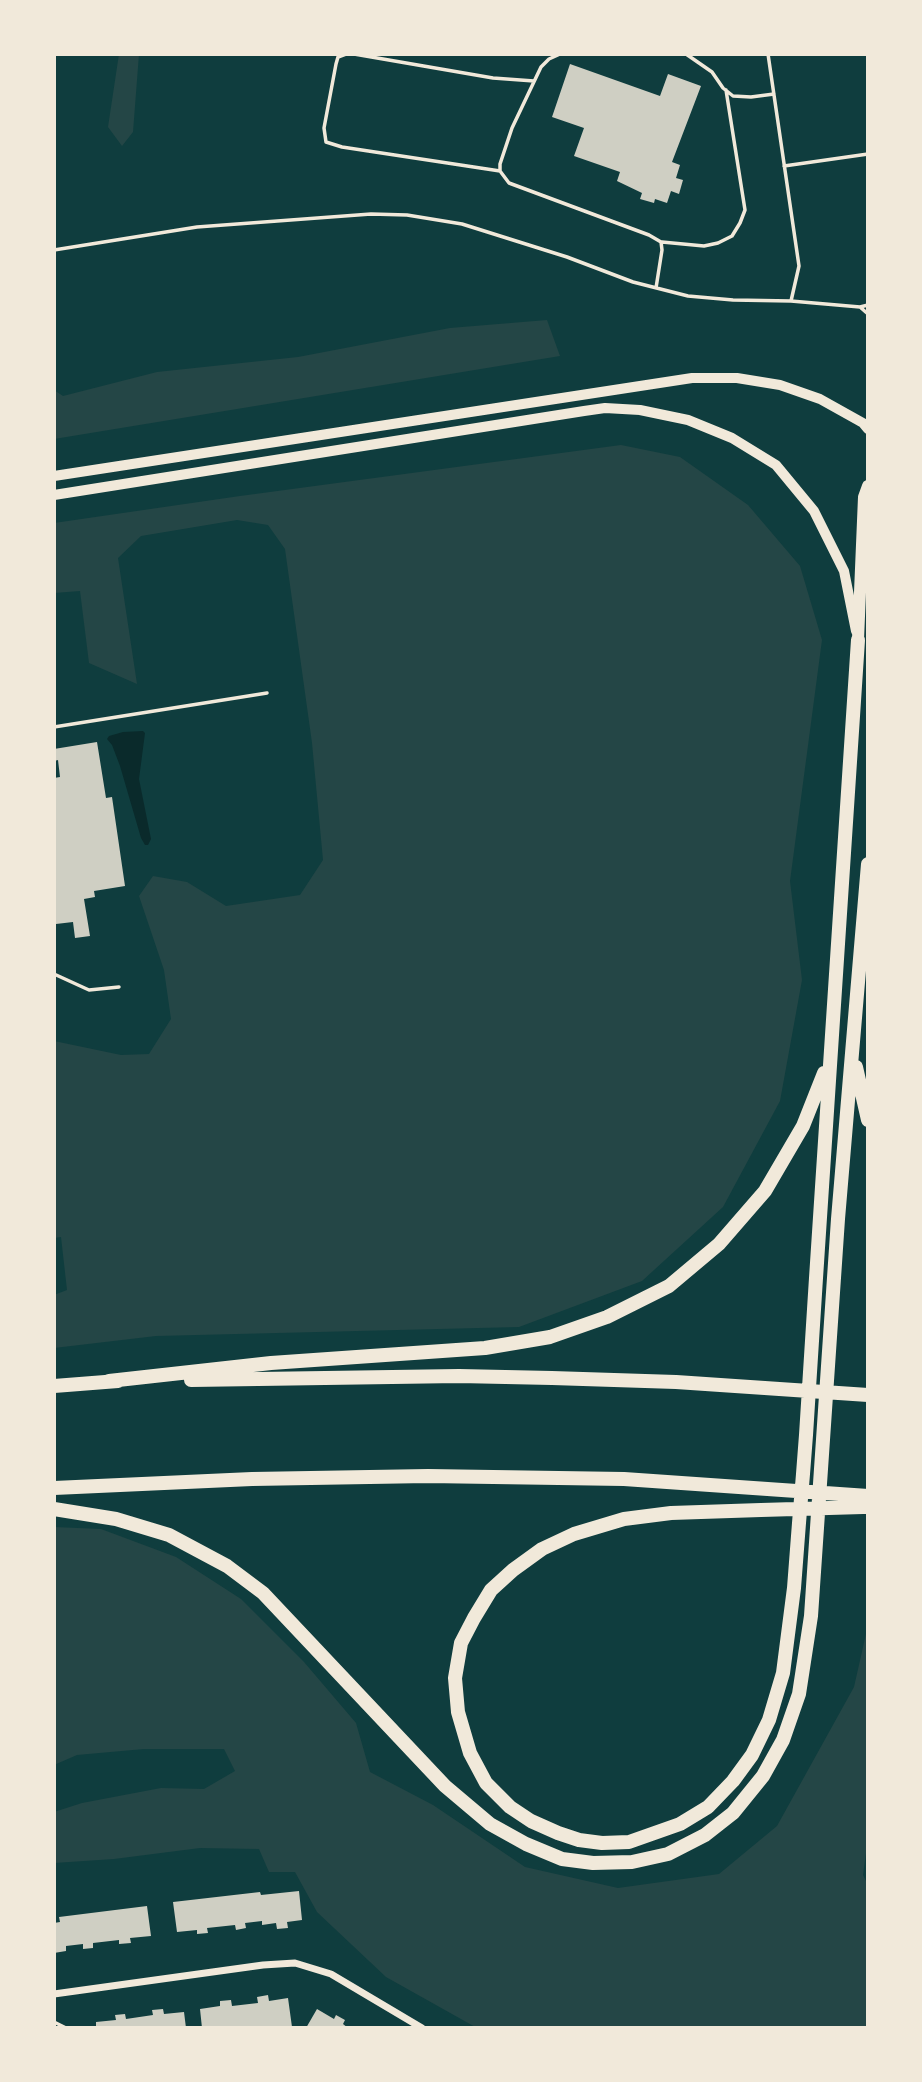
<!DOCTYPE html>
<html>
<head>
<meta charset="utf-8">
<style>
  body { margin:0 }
  #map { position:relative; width:922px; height:2082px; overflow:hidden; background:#0f3d3e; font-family:"PT Serif",serif }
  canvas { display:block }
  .frame { position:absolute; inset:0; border:56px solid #f1e9da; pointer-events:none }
</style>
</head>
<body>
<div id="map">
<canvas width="922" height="2082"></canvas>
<div class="frame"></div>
</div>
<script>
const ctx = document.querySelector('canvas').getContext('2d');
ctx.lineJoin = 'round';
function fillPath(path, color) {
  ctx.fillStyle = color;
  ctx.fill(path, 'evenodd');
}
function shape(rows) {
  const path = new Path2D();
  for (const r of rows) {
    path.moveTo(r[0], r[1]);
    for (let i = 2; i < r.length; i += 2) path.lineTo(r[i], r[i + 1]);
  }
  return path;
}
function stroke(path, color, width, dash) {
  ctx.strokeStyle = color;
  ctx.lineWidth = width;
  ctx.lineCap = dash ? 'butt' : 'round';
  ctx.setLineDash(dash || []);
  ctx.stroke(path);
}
const green = shape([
  [119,54,139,54,133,132,122,146,108,127],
  [547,320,560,356,54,439,54,390,63,396,157,372,298,357,450,328],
  [621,445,680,457,748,505,800,566,822,640,790,881,802,980,780,1101,723,1207,642,1281,519,1327,156,1336,54,1348,54,1295,67,1290,61,1237,54,1238,54,1041,121,1055,149,1054,171,1019,164,970,139,896,153,876,187,882,226,906,300,895,323,860,312,743,285,549,268,525,237,520,141,536,118,558,137,684,89,663,80,591,54,593,54,523,240,496],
  [54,1527,101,1529,176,1557,241,1599,304,1662,356,1723,370,1772,433,1805,525,1867,618,1888,719,1874,777,1826,854,1687,868,1625,868,1839,863,1875,868,1885,868,2028,477,2028,386,1977,317,1912,295,1872,269,1872,259,1849,200,1848,114,1859,54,1863,54,1812,82,1803,161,1788,204,1789,235,1771,224,1749,144,1749,77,1755,54,1765]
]);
const water = shape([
  [143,731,145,733,139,779,151,839,148,845,145,845,141,838,120,766,112,745,107,739,109,736,123,732]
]);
const building = shape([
  [570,64,660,96,668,74,701,86,672,162,680,165,676,178,683,180,679,194,671,191,667,203,655,199,654,203,640,199,642,193,617,181,620,172,574,156,584,128,552,117],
  [97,742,106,798,112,797,125,886,94,891,95,897,84,899,90,936,75,938,73,922,56,924,54,922,54,778,60,777,58,760,54,761,54,749],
  [299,1891,302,1920,287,1922,288,1928,277,1929,276,1923,262,1925,262,1921,245,1923,246,1928,236,1930,235,1925,207,1928,208,1933,197,1934,197,1930,177,1932,173,1902,260,1892,261,1895],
  [147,1906,151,1936,130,1938,131,1943,119,1944,119,1940,93,1943,93,1948,83,1949,83,1944,66,1946,66,1951,54,1953,54,1923,60,1922,59,1917],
  [268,1995,269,2001,288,1998,292,2027,202,2028,200,2009,220,2006,220,2001,231,2000,232,2006,258,2003,257,1997],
  [163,2009,164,2014,184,2012,186,2028,96,2028,96,2022,116,2020,115,2015,125,2014,126,2019,153,2015,152,2010],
  [317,2009,334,2019,336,2015,345,2020,343,2024,348,2028,306,2028]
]);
const service = shape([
  [346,54,338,57,336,64,324,128,326,142,342,147,500,171],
  [354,54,493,78,534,81],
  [560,54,549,59,541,67,512,128,500,164,500,171,509,183,649,235,661,242,662,250,656,288],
  [686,54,712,72,723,88,733,96,751,97,774,94],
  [768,54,799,266,791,301],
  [784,166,868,154],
  [662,242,704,246,718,243,732,236,740,223,745,210,726,90],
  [54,250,197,227,371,214,407,215,462,224,567,257,633,282,688,296,733,300,791,301,860,307,868,305],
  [860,307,868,314],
  [54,727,267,693],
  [54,974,89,990,119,987],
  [54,2022,66,2028]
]);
const minor = shape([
  [54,1994,263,1965,295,1963,331,1974,422,2028]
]);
const secondary = shape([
  [54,476,692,378,737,378,780,385,820,399,863,423,868,429],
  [54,495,584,411,605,408,640,410,688,420,732,438,776,465,814,511,844,571,856,631]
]);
const primary = shape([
  [858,640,864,497,868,486]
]);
const motorway = shape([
  [858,640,816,1278,806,1435,803,1474,799,1523,794,1588,783,1673,769,1720,752,1755,733,1781,708,1807,680,1824,629,1842,602,1843,579,1840,558,1833,531,1821,510,1807,486,1783,470,1753,458,1712,455,1678,461,1643,474,1618,491,1590,513,1570,542,1549,574,1534,624,1519,671,1513,761,1510,863,1507,868,1507],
  [856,1067,868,1120],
  [191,1380,459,1376,552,1378,676,1382,868,1395],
  [109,1381,271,1363,485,1348,550,1337,607,1317,669,1286,719,1244,765,1191,803,1126,824,1073],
  [54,1386,118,1381],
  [54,1488,252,1479,428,1476,624,1479,868,1496],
  [54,1509,116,1519,169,1535,227,1566,263,1593,445,1786,490,1824,526,1844,562,1859,593,1863,632,1862,668,1854,705,1835,733,1813,763,1776,783,1740,799,1694,811,1616,838,1219,868,864]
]);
fillPath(green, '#244646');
fillPath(water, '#0a2a2b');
fillPath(building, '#cfcfc3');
stroke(service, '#f1e9da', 3.5);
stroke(minor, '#f1e9da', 7);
stroke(secondary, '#f1e9da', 10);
stroke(primary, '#f1e9da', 12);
stroke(motorway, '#f1e9da', 14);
</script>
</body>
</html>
